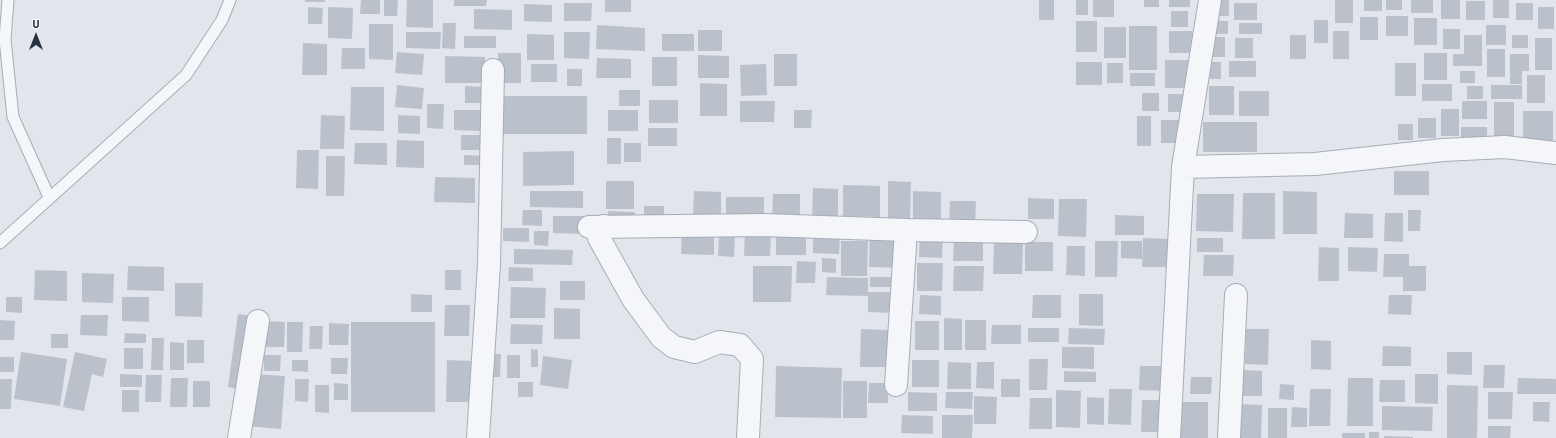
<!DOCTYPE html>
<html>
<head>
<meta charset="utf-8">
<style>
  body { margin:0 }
  #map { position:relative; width:1556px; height:438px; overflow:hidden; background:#e2e5eb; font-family:Barlow,sans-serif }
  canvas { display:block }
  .north { position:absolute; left:16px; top:16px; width:40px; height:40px; -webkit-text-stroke:3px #f2f4f8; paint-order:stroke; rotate:0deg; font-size:11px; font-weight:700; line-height:16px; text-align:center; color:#293244 }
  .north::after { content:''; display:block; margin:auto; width:14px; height:18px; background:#293244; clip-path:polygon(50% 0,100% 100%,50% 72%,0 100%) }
</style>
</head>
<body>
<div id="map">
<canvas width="1556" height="438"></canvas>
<div class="north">U</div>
</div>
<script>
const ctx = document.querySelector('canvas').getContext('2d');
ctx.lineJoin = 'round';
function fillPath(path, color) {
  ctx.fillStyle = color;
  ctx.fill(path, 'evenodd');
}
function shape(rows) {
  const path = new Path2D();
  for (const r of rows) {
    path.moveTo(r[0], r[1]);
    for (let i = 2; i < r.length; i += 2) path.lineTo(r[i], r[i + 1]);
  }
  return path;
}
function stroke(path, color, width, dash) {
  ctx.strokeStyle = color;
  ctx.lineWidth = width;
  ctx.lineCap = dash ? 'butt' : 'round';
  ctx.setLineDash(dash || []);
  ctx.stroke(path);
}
const building = shape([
  [305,0,325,0,325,2,305,2],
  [361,0,380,0,380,14,360,14],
  [384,0,398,0,397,16,384,16],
  [407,0,433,0,433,28,406,27],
  [454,0,487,0,486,6,454,6],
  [605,0,631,0,631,12,605,12],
  [1039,0,1054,0,1054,20,1039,20],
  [1076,0,1088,0,1088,15,1076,15],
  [1093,0,1114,0,1114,17,1093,17],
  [1144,0,1159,0,1159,7,1144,7],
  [1169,0,1190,0,1190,7,1169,7],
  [1217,0,1229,0,1229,16,1217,16],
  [1335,0,1353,0,1353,23,1335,23],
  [1364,0,1382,0,1382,11,1364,11],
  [1386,0,1402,0,1402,10,1386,10],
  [1411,0,1433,0,1433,13,1411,13],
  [1441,0,1460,0,1460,19,1441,19],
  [1493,0,1509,0,1509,18,1493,18],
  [1466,1,1485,1,1485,20,1466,20],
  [564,3,592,3,591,21,564,21],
  [1234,3,1257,3,1257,20,1234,20],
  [1516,3,1533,3,1533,20,1516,20],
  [524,4,552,5,552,22,524,21],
  [308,7,323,8,322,24,308,24],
  [328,7,353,8,352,39,328,38],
  [1538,7,1554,7,1554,29,1538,29],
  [474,9,512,10,512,30,474,29],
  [1171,11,1188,11,1188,27,1171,27],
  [1386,16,1408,16,1408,36,1386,36],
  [1360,17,1378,17,1378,40,1360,40],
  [1414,18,1437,18,1437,45,1414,45],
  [1314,20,1328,20,1328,43,1314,43],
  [1076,21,1097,21,1097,52,1076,52],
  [1213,21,1228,21,1228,34,1213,34],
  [443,23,456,23,455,49,442,48],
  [1239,23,1262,23,1262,34,1239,34],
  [369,24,393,24,393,60,369,59],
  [597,25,645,28,645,51,596,49],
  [1486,25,1506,25,1506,45,1486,45],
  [1129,26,1157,26,1157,70,1129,70],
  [1104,27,1126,27,1126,58,1104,58],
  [1443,29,1460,29,1460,49,1443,49],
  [698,30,722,30,722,51,698,51],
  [1169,31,1192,31,1192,53,1169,53],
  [1333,31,1349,31,1349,59,1333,59],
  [406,32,441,32,440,49,406,48],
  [564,32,590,32,589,59,564,58],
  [527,34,554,35,554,60,527,60],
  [662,34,694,34,694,51,662,51],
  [1290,35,1306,35,1306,59,1290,59],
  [1464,35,1482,35,1482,66,1453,66,1453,54,1464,54],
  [1512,35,1528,35,1528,48,1512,48],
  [464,36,496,36,496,48,464,48],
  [1209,37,1225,37,1225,57,1209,57],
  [1235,38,1253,38,1253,58,1235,58],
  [1535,38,1552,38,1552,70,1535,70],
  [303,43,327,44,327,75,302,75],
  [342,48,365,48,365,69,341,69],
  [1487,49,1505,49,1505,77,1487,77],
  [397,52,424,54,422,75,395,73],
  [498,53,521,53,521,83,498,83],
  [1424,53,1447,53,1447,80,1424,80],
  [774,54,797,54,797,86,774,86],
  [1510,54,1529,54,1529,71,1522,71,1522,84,1510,84],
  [698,55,729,56,729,78,698,78],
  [445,56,485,57,485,83,445,83],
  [652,57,677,57,677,86,652,86],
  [597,58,631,59,631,78,596,78],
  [1165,60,1190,60,1190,88,1165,88],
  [1229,61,1256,61,1256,77,1229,77],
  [1076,62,1102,62,1102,85,1076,85],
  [1210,62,1221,62,1221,79,1210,79],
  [1107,63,1123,63,1123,83,1107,83],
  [1395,63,1416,63,1416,96,1395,96],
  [531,64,557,64,557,82,531,82],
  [766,64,767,95,741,96,740,65],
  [567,69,582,69,582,86,567,86],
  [1460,71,1475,71,1475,83,1460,83],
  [1130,73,1155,73,1155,86,1130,86],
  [1527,75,1545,75,1545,103,1527,103],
  [700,83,727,84,727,116,700,116],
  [1422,84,1452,84,1452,101,1422,101],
  [397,85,424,88,422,109,395,107],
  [1491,85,1522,85,1522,99,1491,99],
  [465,86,489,87,489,103,465,103],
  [1209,86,1234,86,1234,115,1209,115],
  [1467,86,1483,86,1483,99,1467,99],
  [351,87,384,87,384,131,350,130],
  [619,90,640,90,640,106,619,106],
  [1239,91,1269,91,1269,116,1239,116],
  [1142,93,1159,93,1159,111,1142,111],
  [1168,94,1188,94,1188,112,1168,112],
  [499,96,587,96,587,134,499,134],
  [649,100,678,100,678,123,649,123],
  [740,101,775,101,774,122,740,122],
  [1462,101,1487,101,1487,119,1462,119],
  [1494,102,1514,102,1514,137,1494,137],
  [427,104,444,104,443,129,427,128],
  [1441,109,1459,109,1459,136,1441,136],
  [454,110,480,110,480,131,454,130],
  [608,110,638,110,638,131,608,131],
  [794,110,812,110,811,128,794,128],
  [1523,111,1553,111,1553,142,1523,142],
  [321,115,345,116,344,149,320,149],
  [398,115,420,116,420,134,398,133],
  [1137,116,1151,116,1151,146,1137,146],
  [1418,118,1436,118,1436,138,1418,138],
  [1161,120,1182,120,1182,143,1161,143],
  [1203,122,1257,122,1257,152,1203,152],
  [1398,124,1413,124,1413,140,1398,140],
  [1461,127,1487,127,1487,139,1461,139],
  [648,128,677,128,677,146,648,146],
  [461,135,483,135,483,150,461,150],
  [607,138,621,138,621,164,607,164],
  [397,140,424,141,424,168,396,167],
  [355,143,387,143,387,165,354,164],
  [624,143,641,143,641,162,624,162],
  [297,150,319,150,318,189,296,188],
  [574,151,574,185,523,186,523,152],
  [464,155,485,156,485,165,464,165],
  [326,156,345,156,344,196,326,196],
  [1394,171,1429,171,1429,195,1394,195],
  [435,177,475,178,475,203,434,202],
  [606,181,634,181,634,209,606,209],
  [888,181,911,182,910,219,888,218],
  [843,185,880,186,880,217,843,216],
  [813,188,838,189,838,219,812,218],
  [530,191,583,191,583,208,530,207],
  [694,191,721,192,721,214,693,214],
  [913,191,941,192,941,223,913,222],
  [1283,191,1317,192,1317,234,1283,234],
  [1243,193,1275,193,1275,239,1242,239],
  [773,194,800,194,800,220,772,220],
  [1197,194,1234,194,1233,232,1196,231],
  [726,197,764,197,764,221,726,220],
  [1028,198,1054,199,1054,219,1028,219],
  [1059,199,1087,199,1086,237,1058,236],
  [950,201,976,201,975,226,949,226],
  [644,206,664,206,664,220,644,220],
  [523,210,542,210,542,226,522,225],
  [1408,210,1421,210,1420,231,1408,231],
  [608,211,635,212,635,221,608,221],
  [1345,213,1373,214,1373,238,1344,238],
  [1385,213,1403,213,1403,242,1384,241],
  [1115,215,1144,216,1144,235,1115,235],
  [553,216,584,216,584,234,553,233],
  [503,228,529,228,529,242,503,241],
  [534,231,549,231,548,246,534,245],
  [682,231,714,231,714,255,681,254],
  [776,231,806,231,806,255,776,255],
  [870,231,903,231,903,268,869,267],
  [745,232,771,232,770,256,744,256],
  [920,233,943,234,942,258,919,257],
  [813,234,840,234,839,254,813,253],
  [719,236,735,236,734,257,718,256],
  [954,238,983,238,983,261,953,261],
  [1143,238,1168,239,1168,267,1142,267],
  [1197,238,1223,238,1223,252,1197,252],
  [841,241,868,241,867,276,841,276],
  [1095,241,1118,241,1117,277,1095,277],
  [1121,241,1142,241,1142,259,1121,258],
  [994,242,1023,242,1022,274,993,274],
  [1025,242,1053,242,1053,271,1025,271],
  [1067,246,1085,246,1085,276,1066,275],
  [1319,247,1339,248,1339,281,1318,281],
  [1348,247,1378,248,1377,272,1348,271],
  [514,249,573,250,572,265,514,264],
  [1384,254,1409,254,1409,266,1426,266,1426,291,1403,291,1403,277,1383,277],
  [1204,255,1234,255,1233,276,1203,276],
  [822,258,836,259,836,273,822,272],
  [797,261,816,262,815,283,796,283],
  [917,263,943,263,942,291,917,291],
  [128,266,164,267,164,291,127,290],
  [753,266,792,266,791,302,753,302],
  [954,266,984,266,983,291,953,291],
  [509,267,533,268,533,281,508,281],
  [35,270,67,271,67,301,34,300],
  [445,270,461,270,461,290,445,290],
  [82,273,114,274,113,303,82,302],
  [827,277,868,278,868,292,893,292,893,313,868,312,868,296,826,295],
  [870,277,901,277,901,287,870,287],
  [560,281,585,281,585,300,560,300],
  [175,283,203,283,202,317,175,316],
  [511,287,546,288,545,318,510,318],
  [411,294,432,295,432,312,411,312],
  [1079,294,1103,294,1103,326,1079,325],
  [920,295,941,296,941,315,919,314],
  [1033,295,1061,295,1061,318,1032,318],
  [1389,295,1412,295,1411,315,1388,314],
  [6,297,22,297,22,313,6,312],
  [122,297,149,297,149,322,122,321],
  [445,305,470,305,469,336,444,336],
  [554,308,580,309,580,339,554,339],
  [238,314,253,316,243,390,228,387],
  [81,315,108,315,107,336,80,335],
  [944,318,962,319,962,350,944,350],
  [0,320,15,321,14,340,0,340],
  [965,320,986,320,986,350,965,350],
  [265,321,285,322,284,347,265,347],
  [915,321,939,321,939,350,915,350],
  [287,322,303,322,302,352,287,352],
  [351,322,435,322,435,412,351,412],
  [329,323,349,324,348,345,329,345],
  [511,324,543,325,542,344,510,344],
  [992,325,1021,325,1021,344,991,344],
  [310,326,323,326,322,349,309,349],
  [1028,328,1059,328,1059,342,1028,342],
  [1069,328,1105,329,1104,345,1068,344],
  [861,329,888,330,888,367,860,367],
  [1246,329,1269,329,1268,365,1245,364],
  [125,333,146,334,146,343,124,343],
  [51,334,68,334,68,348,51,348],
  [152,338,164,338,163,370,151,370],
  [187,340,204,340,204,363,187,363],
  [1311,340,1331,341,1331,370,1311,369],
  [170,342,184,343,184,370,170,370],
  [1383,346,1411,347,1411,366,1382,366],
  [1062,347,1094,347,1094,369,1062,368],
  [124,348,143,348,143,369,124,369],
  [531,349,538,350,538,367,531,367],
  [21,352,67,359,60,406,14,399],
  [75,352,107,359,103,377,92,374,84,411,63,407],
  [1447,352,1472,352,1472,375,1447,374],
  [487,354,501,354,500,377,486,377],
  [264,355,281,355,280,371,264,371],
  [507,355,520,355,520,378,507,378],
  [543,356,572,360,568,389,540,385],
  [0,357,14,357,14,372,0,372],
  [331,358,348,358,347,374,331,374],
  [1029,359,1048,359,1047,390,1029,390],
  [292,360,308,360,308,372,292,371],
  [447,360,472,361,472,402,446,402],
  [912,360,939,360,939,387,912,387],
  [948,362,971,363,971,389,947,389],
  [977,362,994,362,994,389,976,388],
  [1484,365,1505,365,1504,388,1483,388],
  [776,366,842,368,841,418,775,417],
  [1140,366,1168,366,1168,391,1139,390],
  [1243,370,1262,371,1262,396,1243,396],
  [1064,371,1096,372,1096,382,1064,382],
  [120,374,142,375,142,387,120,387],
  [254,374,285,376,281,429,246,426],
  [1415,374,1438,374,1438,404,1415,403],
  [146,375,162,375,161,402,145,402],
  [1191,377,1212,377,1211,394,1190,394],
  [171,378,188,378,187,407,170,407],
  [1348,378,1373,378,1373,426,1347,426],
  [1518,378,1556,379,1556,394,1517,394],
  [0,379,12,379,11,409,0,409],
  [295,379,309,379,308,402,295,401],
  [1001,379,1020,379,1020,397,1001,397],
  [1380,380,1405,380,1405,402,1379,402],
  [193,381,210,381,210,407,193,407],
  [843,381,867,381,867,418,843,418],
  [518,382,533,382,533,397,518,397],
  [334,383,348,384,348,400,334,400],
  [869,383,888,383,888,403,868,403],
  [1280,384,1294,385,1294,400,1279,399],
  [315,385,329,385,329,413,315,412],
  [1447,385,1478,386,1477,438,1447,438],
  [1109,389,1132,389,1131,425,1108,424],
  [1310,389,1331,389,1330,426,1309,426],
  [122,390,139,390,139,412,122,412],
  [1056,390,1081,391,1080,428,1056,427],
  [908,392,937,393,937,411,908,411],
  [946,392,973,392,972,409,945,408],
  [1488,392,1513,392,1512,419,1488,419],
  [974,396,997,397,996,424,974,424],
  [1087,397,1104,398,1104,425,1087,424],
  [1030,398,1052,398,1052,429,1029,429],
  [1142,400,1164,400,1164,432,1141,432],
  [1181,402,1208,402,1208,438,1181,438],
  [1533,402,1550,402,1549,422,1533,421],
  [1238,404,1262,405,1261,438,1238,438],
  [1382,406,1433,407,1432,431,1382,430],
  [1292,407,1307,408,1307,427,1291,427],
  [1268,408,1287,408,1287,438,1268,438],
  [902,415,933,416,933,434,901,433],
  [942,415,973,415,972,438,942,438],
  [1488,426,1511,426,1510,438,1488,438],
  [1369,432,1379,432,1379,438,1369,438],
  [1342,433,1365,433,1365,438,1342,438],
  [1384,436,1413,437,1413,438,1384,438]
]);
const lane = shape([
  [8,0,5,39,13,117,49,197],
  [0,243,186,75,222,20,230,0]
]);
const street = shape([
  [1183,167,1315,164,1443,150,1505,147,1556,153],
  [604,226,599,234,599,238,633,299,661,337,674,347,695,352,719,342,740,345,752,359,748,438],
  [589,227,764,225,906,230,1026,232],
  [896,385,906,230],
  [239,438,258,321],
  [478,438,489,264,493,70],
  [1169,438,1183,167,1210,0],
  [1229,438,1236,295]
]);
fillPath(building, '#bbc1cb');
stroke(lane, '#a7acb6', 13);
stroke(street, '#a7acb6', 24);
stroke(lane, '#f5f6f9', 11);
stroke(street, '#f5f6f9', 22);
</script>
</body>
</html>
